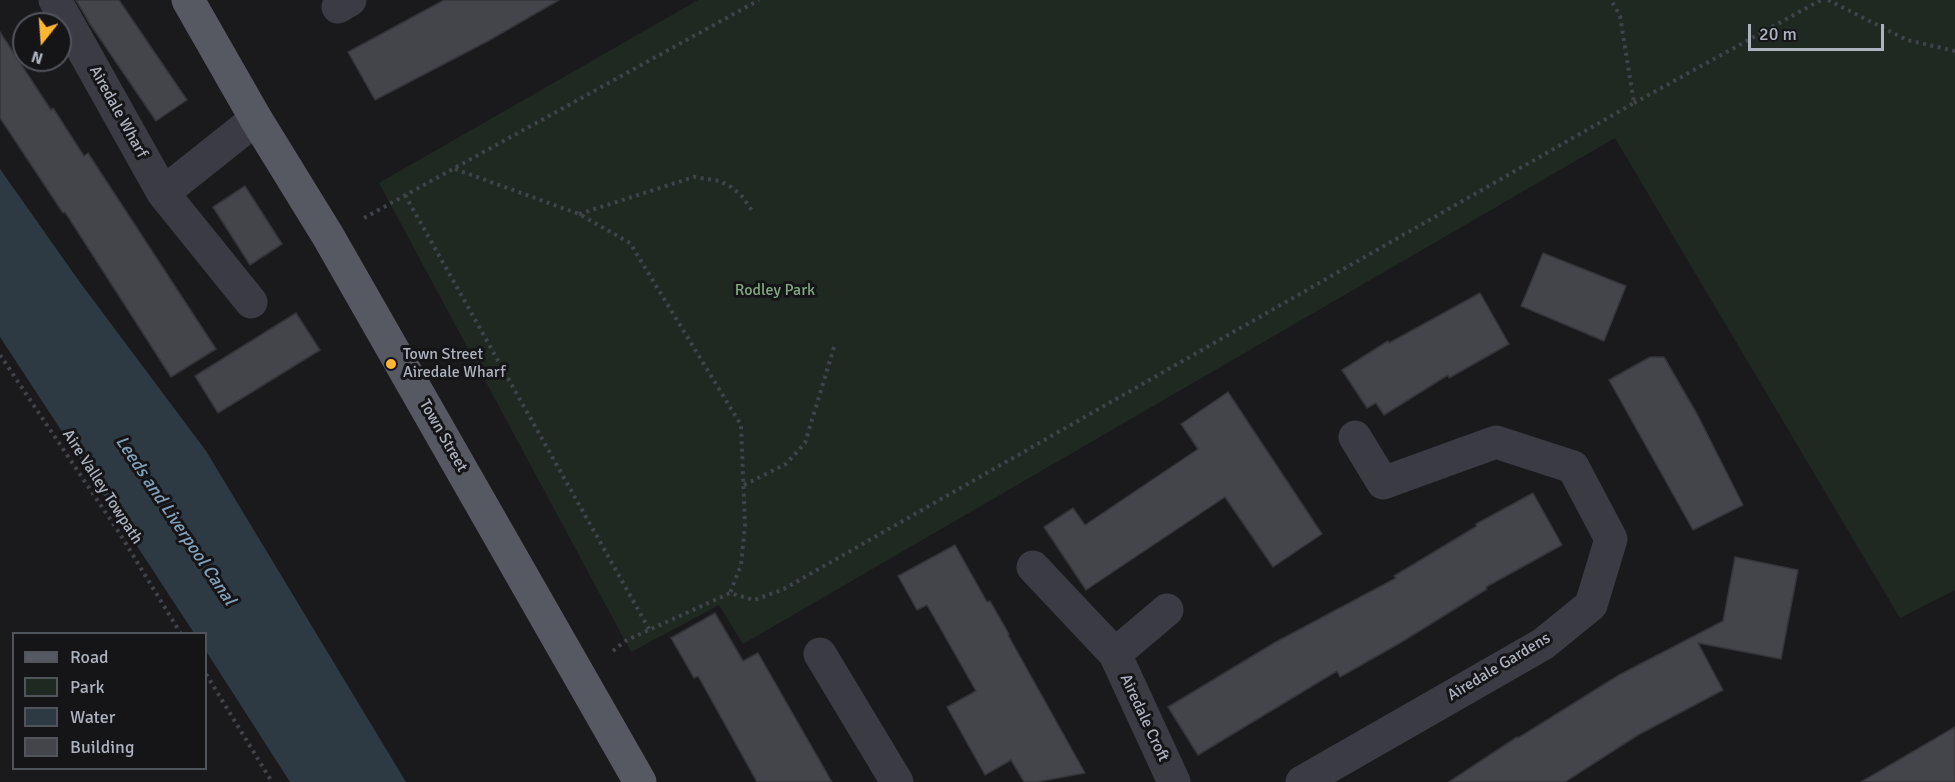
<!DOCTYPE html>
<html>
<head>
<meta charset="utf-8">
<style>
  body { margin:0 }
  #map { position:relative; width:1955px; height:782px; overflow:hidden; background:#1a1a1d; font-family:Signika,sans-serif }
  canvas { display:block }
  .legend { position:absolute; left:12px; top:632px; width:195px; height:138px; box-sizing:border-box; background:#151518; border:2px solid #51545a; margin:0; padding:8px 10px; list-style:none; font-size:18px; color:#acb2be }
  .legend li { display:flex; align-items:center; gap:12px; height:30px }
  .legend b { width:30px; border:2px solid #51545a }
  .north { position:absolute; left:12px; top:12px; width:60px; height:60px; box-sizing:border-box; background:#151518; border:2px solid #51545a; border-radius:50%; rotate:197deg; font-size:16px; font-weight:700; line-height:24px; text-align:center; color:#acb2be }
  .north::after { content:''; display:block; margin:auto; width:21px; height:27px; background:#ffb630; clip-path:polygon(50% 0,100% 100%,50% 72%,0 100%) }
  .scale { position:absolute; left:1748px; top:24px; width:136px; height:27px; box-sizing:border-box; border:3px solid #acb2be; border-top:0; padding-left:8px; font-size:18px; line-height:21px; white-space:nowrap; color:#acb2be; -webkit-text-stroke:4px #151518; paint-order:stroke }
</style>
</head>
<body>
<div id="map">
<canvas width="1955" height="782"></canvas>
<ul class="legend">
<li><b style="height:8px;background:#575962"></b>Road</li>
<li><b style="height:16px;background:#202921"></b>Park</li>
<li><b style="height:16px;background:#2e3a43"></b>Water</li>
<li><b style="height:16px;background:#44454a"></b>Building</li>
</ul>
<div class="north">N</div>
<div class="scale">20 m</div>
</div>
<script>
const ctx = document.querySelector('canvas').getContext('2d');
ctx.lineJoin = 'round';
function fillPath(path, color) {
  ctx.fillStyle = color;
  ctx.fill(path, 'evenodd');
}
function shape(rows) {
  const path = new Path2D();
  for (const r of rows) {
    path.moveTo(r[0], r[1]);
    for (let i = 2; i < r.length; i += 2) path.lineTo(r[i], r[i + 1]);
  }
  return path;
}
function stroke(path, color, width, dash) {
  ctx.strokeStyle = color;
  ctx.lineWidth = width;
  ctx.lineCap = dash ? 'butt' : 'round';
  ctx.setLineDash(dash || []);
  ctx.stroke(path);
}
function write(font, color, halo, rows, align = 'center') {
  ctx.font = font + ' Signika,sans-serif';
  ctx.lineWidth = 6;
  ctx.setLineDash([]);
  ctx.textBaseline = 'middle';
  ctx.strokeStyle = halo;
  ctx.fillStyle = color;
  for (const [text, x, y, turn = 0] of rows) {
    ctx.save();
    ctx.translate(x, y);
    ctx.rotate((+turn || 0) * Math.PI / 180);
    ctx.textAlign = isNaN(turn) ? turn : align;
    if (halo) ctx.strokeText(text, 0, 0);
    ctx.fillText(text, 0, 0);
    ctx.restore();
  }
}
const green = shape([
  [698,0,1955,0,1955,590,1900,618,1615,138,743,644,719,605,631,652,379,183]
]);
const water = shape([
  [0,169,79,281,206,451,406,782,290,782,206,651,206,634,194,633,0,337]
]);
const building = shape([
  [76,0,119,0,187,100,156,121,90,24,76,0],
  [444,0,559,0,488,41,375,100,348,52,444,0],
  [0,32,51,110,53,108,84,156,88,153,216,349,171,377,65,212,63,213,0,118,0,32],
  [245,186,282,244,250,265,213,207,245,186],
  [1543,253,1626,286,1604,341,1521,306,1543,253],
  [1480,293,1509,344,1449,378,1448,375,1384,415,1376,403,1367,408,1342,370,1388,341,1389,343,1480,293],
  [296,313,320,350,218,413,195,376,296,313],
  [1650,357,1664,357,1697,414,1743,505,1693,530,1609,380,1650,357],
  [1228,392,1322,534,1273,567,1225,497,1086,590,1044,527,1073,508,1085,525,1198,449,1181,424,1228,392],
  [1533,493,1562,545,1486,587,1487,589,1400,643,1340,677,1337,671,1198,755,1168,707,1274,643,1396,578,1394,576,1477,526,1476,524,1533,493],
  [955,545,987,602,990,601,1009,634,1008,635,1085,773,1036,782,1024,782,1011,760,985,775,947,707,976,691,927,605,917,610,898,576,955,545],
  [1735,557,1798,570,1781,659,1698,643,1723,690,1638,735,1565,782,1449,782,1517,737,1518,738,1619,675,1723,621,1735,557],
  [715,613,743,661,758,653,832,782,757,782,698,676,694,678,671,638,715,613],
  [1955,727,1955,782,1861,782,1955,727]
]);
const path = shape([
  [1828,0,1907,40,1955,51],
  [1634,103,1821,0],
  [455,169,579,214,630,243,741,425,745,526,741,565,730,593],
  [405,195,649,629],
  [579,214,694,177,720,181,731,187,741,195,753,212],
  [364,218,759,0],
  [0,355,120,534,181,634],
  [744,485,786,464,805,443,835,344],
  [613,651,625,641,730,593,754,600,782,590,1634,103,1620,16,1611,0],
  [206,674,272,782]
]);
const minor = shape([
  [55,0,163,193,251,302],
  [338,7,350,0],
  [163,193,256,119],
  [1033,567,1115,654,1174,782],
  [820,654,897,782],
  [1115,654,1167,610],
  [1302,782,1543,644,1591,605,1611,539,1573,467,1496,442,1383,483,1355,437]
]);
const major = shape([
  [188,0,256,119,328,236,640,782]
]);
const markers = [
  [391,364,6,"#ffb630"]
];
const streetNames = [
  ["Airedale Wharf",118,112,61],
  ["Town Street",443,436,60],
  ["Aire Valley Towpath",102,487,57],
  ["Airedale Gardens",1499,667,-31],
  ["Airedale Croft",1144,718,65]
];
const parkNames = [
  ["Rodley Park",775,291]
];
const poiNames = [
  ["Town Street",403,355],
  ["Airedale Wharf",403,373]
];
const waterNames = [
  ["Leeds and Liverpool Canal",175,521,56]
];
fillPath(green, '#202921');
fillPath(water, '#2e3a43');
fillPath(building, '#44454a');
stroke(building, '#343439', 1.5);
stroke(path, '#41434a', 4, [3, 4.5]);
stroke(minor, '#3b3c43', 33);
stroke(major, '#575962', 33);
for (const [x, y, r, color] of markers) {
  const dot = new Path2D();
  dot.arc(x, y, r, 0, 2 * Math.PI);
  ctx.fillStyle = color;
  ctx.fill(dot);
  stroke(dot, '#151518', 2);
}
write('16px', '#acb2be', '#151518', streetNames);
write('16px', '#82aa83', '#151518', parkNames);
write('16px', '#acb2be', '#151518', poiNames, 'left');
write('italic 18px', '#81a1bb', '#151518', waterNames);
</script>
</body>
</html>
